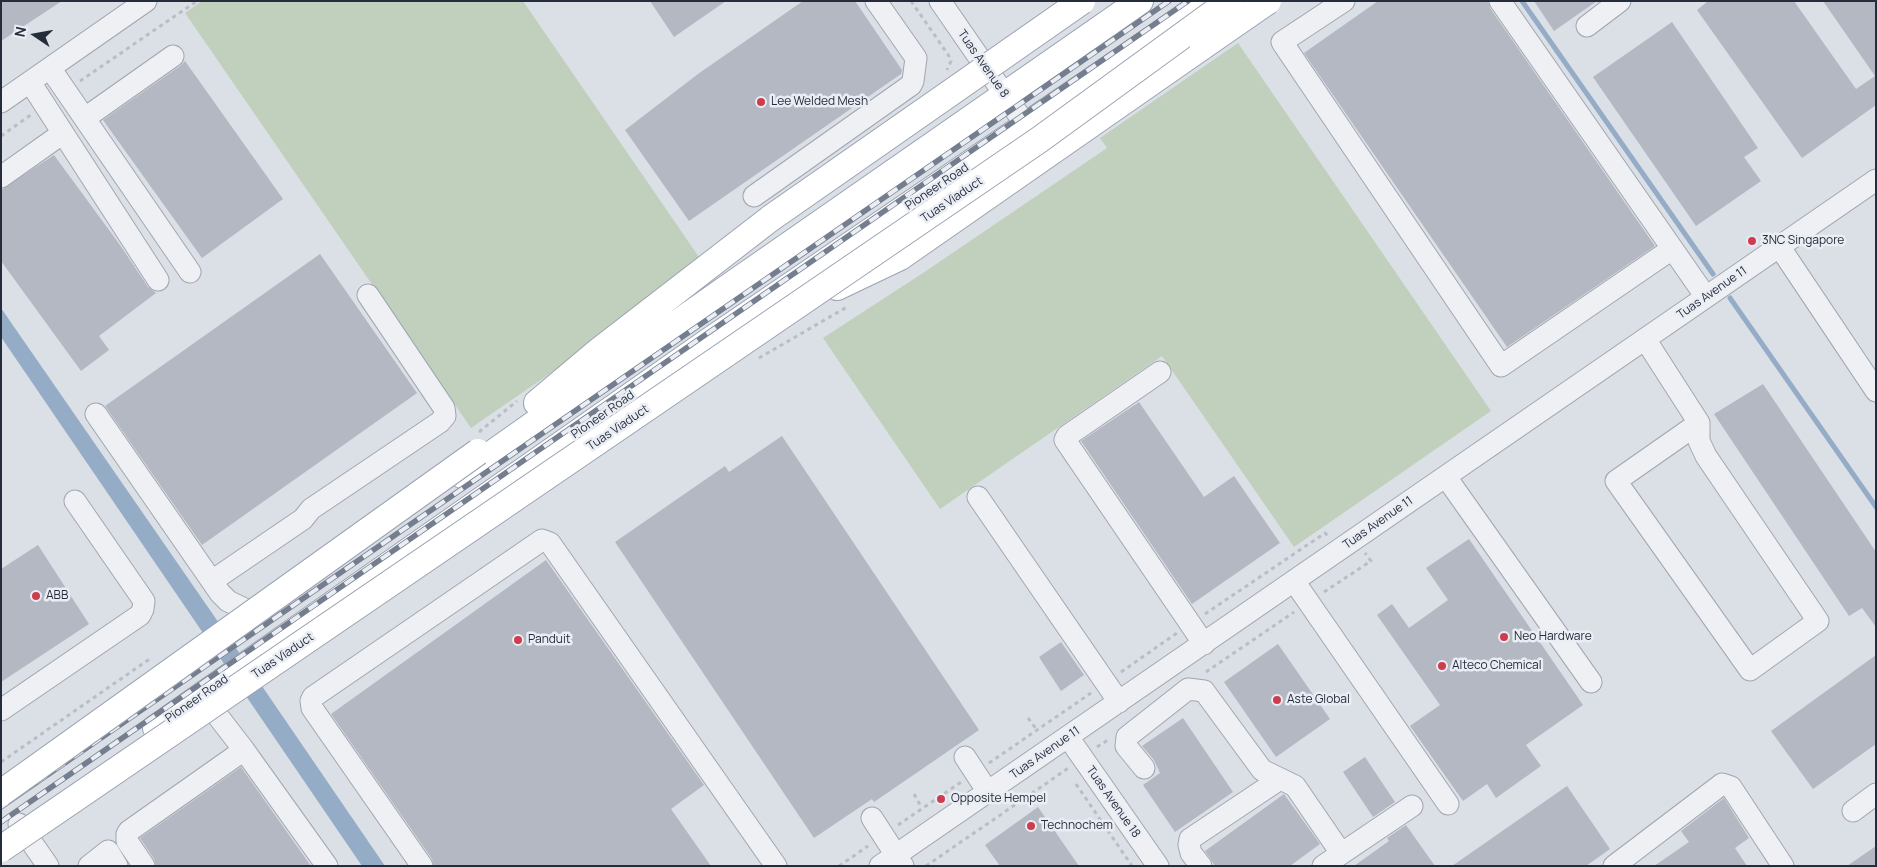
<!DOCTYPE html>
<html>
<head>
<meta charset="utf-8">
<style>
  body { margin:0 }
  #map { position:relative; width:1877px; height:867px; overflow:hidden; background:#dbdfe6; font-family:Manrope,sans-serif }
  canvas { display:block }
  .frame { position:absolute; inset:0; border:2px solid #252d3c; pointer-events:none }
  .north { position:absolute; left:10px; top:10px; width:50px; height:50px; -webkit-text-stroke:4px #eaeef4; paint-order:stroke; rotate:282deg; font-size:14px; font-weight:700; line-height:20px; text-align:center; color:#252d3c }
  .north::after { content:''; display:block; margin:auto; width:18px; height:22px; background:#252d3c; clip-path:polygon(50% 0,100% 100%,50% 72%,0 100%) }
</style>
</head>
<body>
<div id="map">
<canvas width="1877" height="867"></canvas>
<div class="frame"></div>
<div class="north">N</div>
</div>
<script>
const ctx = document.querySelector('canvas').getContext('2d');
ctx.lineJoin = 'round';
function fillPath(path, color) {
  ctx.fillStyle = color;
  ctx.fill(path, 'evenodd');
}
function shape(rows) {
  const path = new Path2D();
  for (const r of rows) {
    path.moveTo(r[0], r[1]);
    for (let i = 2; i < r.length; i += 2) path.lineTo(r[i], r[i + 1]);
  }
  return path;
}
function stroke(path, color, width, dash) {
  ctx.strokeStyle = color;
  ctx.lineWidth = width;
  ctx.lineCap = dash ? 'butt' : 'round';
  ctx.setLineDash(dash || []);
  ctx.stroke(path);
}
function write(font, color, halo, rows, align = 'center') {
  ctx.font = font + ' Manrope,sans-serif';
  ctx.lineWidth = 5;
  ctx.setLineDash([]);
  ctx.textBaseline = 'middle';
  ctx.strokeStyle = halo;
  ctx.fillStyle = color;
  for (const [text, x, y, turn = 0] of rows) {
    ctx.save();
    ctx.translate(x, y);
    ctx.rotate((+turn || 0) * Math.PI / 180);
    ctx.textAlign = isNaN(turn) ? turn : align;
    if (halo) ctx.strokeText(text, 0, 0);
    ctx.fillText(text, 0, 0);
    ctx.restore();
  }
}
const green = shape([
  [202,1,523,1,701,260,571,359,471,428,185,13],
  [1238,43,1491,411,1294,547,1162,356,940,509,823,338,926,271,1107,148,1100,138]
]);
const water = shape([
  [1,308,212,613,385,866,362,866,1,337]
]);
const stream = shape([
  [1522,1,1713,274],
  [1730,298,1876,507]
]);
const building = shape([
  [1,1,62,1,1,41],
  [650,1,726,1,674,37],
  [803,1,855,1,902,70,901,74,689,221,625,130,698,74],
  [1378,1,1488,1,1490,8,1655,246,1507,347,1304,53],
  [1534,1,1597,1,1554,31],
  [1708,1,1794,1,1856,89,1875,76,1823,1,1876,1,1876,105,1802,158,1697,10],
  [1672,22,1758,148,1744,157,1761,181,1696,226,1593,77],
  [185,61,283,199,202,258,103,120,180,66],
  [54,155,120,245,148,287,156,293,99,336,109,350,81,371,1,261,1,190],
  [320,254,417,393,202,545,105,406],
  [1763,384,1876,552,1876,627,1862,608,1849,616,1714,414],
  [1139,402,1204,497,1234,476,1280,543,1192,604,1081,441],
  [782,436,979,730,874,802,872,799,814,838,615,542,725,466,729,472],
  [1469,539,1583,705,1526,745,1541,766,1496,798,1487,784,1463,801,1410,726,1440,705,1377,615,1392,604,1409,628,1448,600,1426,568],
  [38,545,89,624,1,682,1,569],
  [546,560,704,785,671,809,711,866,434,866,432,859,331,714],
  [1061,642,1084,675,1061,691,1039,657],
  [1278,644,1330,719,1276,757,1224,682],
  [1876,655,1876,744,1813,789,1771,731],
  [1183,718,1233,792,1175,832,1143,785,1160,773,1154,760,1142,746],
  [1365,757,1395,802,1373,817,1343,772],
  [241,767,311,866,156,866,154,859,140,838],
  [1567,786,1610,849,1586,866,1452,866],
  [1284,794,1320,844,1290,866,1215,866,1205,851],
  [1724,798,1749,838,1735,848,1747,866,1654,866,1689,842,1681,831],
  [1038,807,1079,866,1000,866,985,845],
  [1406,825,1435,866,1354,866,1389,841,1387,838],
  [1876,846,1876,866,1847,866]
]);
const path = shape([
  [911,1,949,56,951,61,947,70],
  [80,81,197,1],
  [1,136,32,114],
  [759,358,847,307],
  [479,432,517,401],
  [1324,592,1371,561,1365,553],
  [1205,614,1325,533,1328,536],
  [1121,672,1177,633],
  [1206,672,1294,612],
  [1028,718,1037,730],
  [1097,747,1108,740],
  [1,762,151,658],
  [989,763,1091,693],
  [1076,784,1132,866],
  [914,794,922,808],
  [898,825,961,782],
  [839,866,868,846],
  [926,866,1070,767]
]);
const minor = shape([
  [940,1,1027,127],
  [1344,1,1282,42,1501,366,1672,249],
  [1500,1,1706,297],
  [1587,26,1620,1],
  [50,68,190,272],
  [30,82,158,280],
  [1,102,146,1],
  [85,118,173,56],
  [1,177,63,133],
  [754,196,911,85,913,81,916,58,876,1],
  [1779,246,1876,391],
  [1645,339,1699,423,1699,441,1706,456,1818,621,1750,670,1616,481,1699,423],
  [1160,372,1067,436,1065,440,1204,644],
  [96,414,220,593,228,601,261,617],
  [1446,477,1591,682],
  [978,497,1119,702],
  [212,581,303,519,311,509,440,422,445,416,444,408,368,295],
  [1294,581,1448,804],
  [205,694,217,715,244,750,327,866],
  [1,710,140,615,143,609,144,601,75,501],
  [1068,737,1158,866],
  [965,757,988,792],
  [1144,768,1126,746,1127,737,1188,689,1204,691,1262,770,1295,786,1341,853],
  [1853,811,1876,794],
  [872,818,903,866],
  [19,824,48,866],
  [89,866,108,851,117,866],
  [144,866,127,841,127,834,129,831,244,750],
  [422,866,312,708,311,701,313,697,542,540,550,543,776,866],
  [880,866,1876,180],
  [1201,866,1191,853,1189,845,1190,839,1280,779],
  [1323,866,1412,806],
  [1614,866,1722,784,1731,787,1783,866]
]);
const major = shape([
  [837,287,900,257,1203,46],
  [537,403,600,350,771,218],
  [462,475,723,291,1140,1],
  [156,728,705,344,1209,1]
]);
const rail = shape([
  [1,807,1169,1],
  [1,822,1188,1]
]);
const majorBridge = shape([
  [1203,46,1268,1],
  [771,218,1082,1],
  [1,793,478,452],
  [1,849,1039,140,1230,1]
]);
const markers = [
  [761,102,5,"#ce3d4e"],
  [1752,241,5,"#ce3d4e"],
  [36,596,5,"#ce3d4e"],
  [1504,637,5,"#ce3d4e"],
  [518,640,5,"#ce3d4e"],
  [1442,666,5,"#ce3d4e"],
  [1277,700,5,"#ce3d4e"],
  [941,799,5,"#ce3d4e"],
  [1031,826,5,"#ce3d4e"]
];
const streetNames = [
  ["Tuas Avenue 8",983,64,55],
  ["Pioneer Road",937,187,-34],
  ["Tuas Viaduct",952,200,-34],
  ["Tuas Avenue 11",1712,293,-35],
  ["Pioneer Road",603,415,-35],
  ["Tuas Viaduct",618,428,-34],
  ["Tuas Avenue 11",1378,523,-35],
  ["Tuas Viaduct",283,656,-34],
  ["Pioneer Road",197,699,-35],
  ["Tuas Avenue 11",1045,753,-35],
  ["Tuas Avenue 18",1113,802,55]
];
const poiNames = [
  ["Lee Welded Mesh",771,102],
  ["3NC Singapore",1762,241],
  ["ABB",46,596],
  ["Neo Hardware",1514,637],
  ["Panduit",528,640],
  ["Alteco Chemical",1452,666],
  ["Aste Global",1287,700],
  ["Opposite Hempel",951,799],
  ["Technochem",1041,826]
];
fillPath(green, '#c1d0bc');
fillPath(water, '#95acc7');
stroke(stream, '#95acc7', 5);
fillPath(building, '#b3b8c3');
stroke(minor, '#a1a6b0', 23);
stroke(major, '#9ba3b2', 28);
stroke(path, '#babdc4', 3, [4, 4]);
stroke(minor, '#eef0f4', 21);
stroke(major, '#fff', 26);
stroke(rail, '#757e8f', 5.5);
stroke(rail, '#eaeef4', 4, [11]);
stroke(majorBridge, '#9ba3b2', 28, []);
stroke(majorBridge, '#fff', 26);
for (const [x, y, r, color] of markers) {
  const dot = new Path2D();
  dot.arc(x, y, r, 0, 2 * Math.PI);
  ctx.fillStyle = color;
  ctx.fill(dot);
  stroke(dot, '#eaeef4', 2);
}
write('12px', '#252d3c', '#eaeef4', streetNames);
write('12px', '#252d3c', '#eaeef4', poiNames, 'left');
</script>
</body>
</html>
